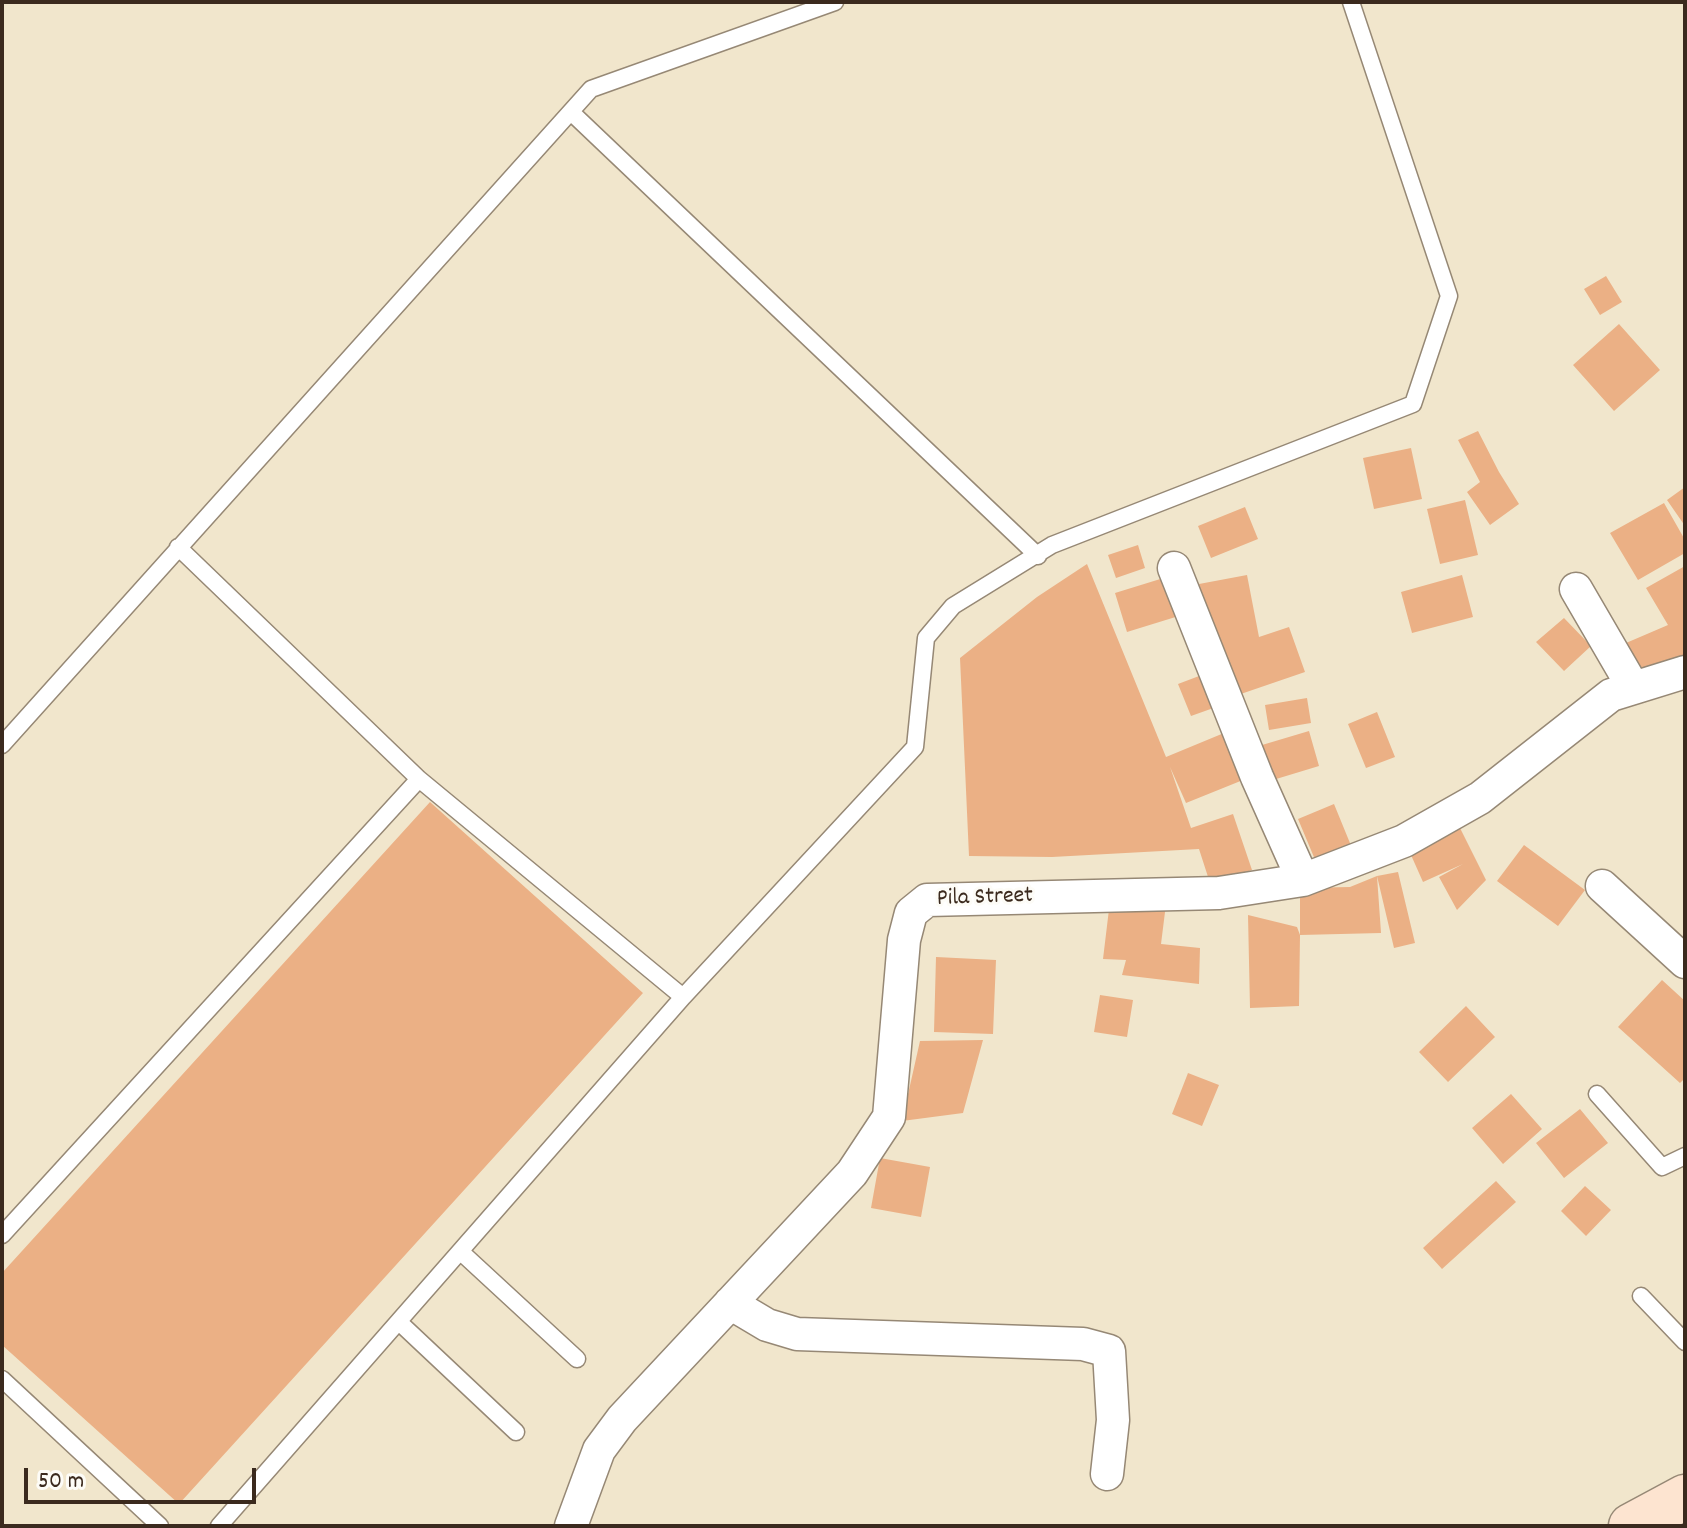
<!DOCTYPE html>
<html>
<head>
<meta charset="utf-8">
<style>
  body { margin:0 }
  #map { position:relative; width:1687px; height:1528px; overflow:hidden; background:#f1e6cc; font-family:Dekko,sans-serif }
  canvas { display:block }
  .frame { position:absolute; inset:0; border:4px solid #3b2a1e; pointer-events:none }
  .scale { position:absolute; left:24px; top:1468px; width:232px; height:36px; box-sizing:border-box; border:4px solid #3b2a1e; border-top:0; padding-left:10px; font-size:24px; line-height:28px; white-space:nowrap; color:#3b2a1e; -webkit-text-stroke:6px #fdfcf7; paint-order:stroke }
</style>
</head>
<body>
<div id="map">
<canvas width="1687" height="1528"></canvas>
<div class="frame"></div>
<div class="scale">50 m</div>
</div>
<script>
const ctx = document.querySelector('canvas').getContext('2d');
ctx.lineJoin = 'round';
function fillPath(path, color) {
  ctx.fillStyle = color;
  ctx.fill(path, 'evenodd');
}
function shape(rows) {
  const path = new Path2D();
  for (const r of rows) {
    path.moveTo(r[0], r[1]);
    for (let i = 2; i < r.length; i += 2) path.lineTo(r[i], r[i + 1]);
  }
  return path;
}
function stroke(path, color, width, dash) {
  ctx.strokeStyle = color;
  ctx.lineWidth = width;
  ctx.lineCap = dash ? 'butt' : 'round';
  ctx.setLineDash(dash || []);
  ctx.stroke(path);
}
function write(font, color, halo, rows, align = 'center') {
  ctx.font = font + ' Dekko,sans-serif';
  ctx.lineWidth = 6;
  ctx.setLineDash([]);
  ctx.textBaseline = 'middle';
  ctx.strokeStyle = halo;
  ctx.fillStyle = color;
  for (const [text, x, y, turn = 0] of rows) {
    ctx.save();
    ctx.translate(x, y);
    ctx.rotate((+turn || 0) * Math.PI / 180);
    ctx.textAlign = isNaN(turn) ? turn : align;
    if (halo) ctx.strokeText(text, 0, 0);
    ctx.fillText(text, 0, 0);
    ctx.restore();
  }
}
const building = shape([
  [1606,276,1622,302,1600,315,1584,289],
  [1619,324,1660,370,1614,411,1573,365],
  [1478,431,1499,472,1519,504,1490,525,1467,492,1480,482,1458,440],
  [1411,448,1422,499,1374,509,1363,458],
  [1685,487,1685,526,1667,500],
  [1465,500,1478,555,1440,564,1427,509],
  [1664,503,1685,540,1685,553,1638,580,1610,533],
  [1245,507,1258,539,1211,558,1198,526],
  [1138,545,1145,568,1116,578,1108,555],
  [1087,564,1166,757,1224,733,1243,780,1186,803,1170,767,1191,828,1233,814,1252,870,1210,883,1199,849,1052,857,969,856,960,658,1037,597],
  [1685,566,1685,658,1634,680,1619,646,1668,625,1646,588],
  [1247,575,1259,637,1289,627,1305,672,1232,697,1216,651,1199,584],
  [1462,575,1473,617,1412,633,1401,592],
  [1170,576,1182,615,1127,632,1115,593],
  [1564,618,1591,646,1564,671,1536,642],
  [1207,673,1219,706,1191,716,1178,684],
  [1307,698,1311,723,1269,730,1265,705],
  [1377,712,1395,757,1366,768,1348,724],
  [1309,731,1319,766,1263,783,1252,748],
  [430,802,643,993,179,1504,2,1345,2,1273],
  [1334,804,1352,848,1316,862,1298,819],
  [1458,824,1486,880,1457,910,1439,877,1463,864,1423,882,1407,846],
  [1524,845,1585,890,1558,926,1497,881],
  [1398,872,1415,943,1394,948,1377,876,1381,933,1300,935,1300,888,1350,887,1377,876],
  [1110,901,1166,904,1161,944,1200,948,1199,984,1122,975,1126,960,1103,959],
  [1248,915,1297,927,1300,935,1299,1006,1250,1008],
  [936,957,996,960,993,1034,934,1032],
  [1662,980,1685,1001,1685,1078,1680,1083,1618,1027],
  [1100,995,1133,1000,1127,1037,1094,1032],
  [1466,1006,1495,1037,1448,1082,1419,1052],
  [983,1040,963,1113,902,1121,920,1041],
  [1188,1073,1219,1085,1202,1126,1172,1114],
  [1511,1094,1542,1129,1503,1164,1472,1128],
  [1580,1109,1608,1143,1564,1178,1536,1143],
  [880,1158,930,1167,921,1217,871,1208],
  [1496,1181,1516,1202,1442,1269,1423,1248],
  [1585,1186,1611,1210,1586,1236,1561,1211]
]);
const service = shape([
  [571,112,1038,556],
  [178,547,419,779,683,997],
  [2,745,591,89,835,2],
  [1597,1094,1662,1167,1685,1156],
  [2,1235,419,779],
  [461,1252,577,1359],
  [1641,1296,1685,1342],
  [399,1322,516,1432],
  [2,1379,160,1526],
  [219,1526,683,997,915,747,926,638,953,606,1052,545,1413,404,1449,296,1351,2]
]);
const minor = shape([
  [1174,568,1257,777,1303,880],
  [1576,589,1633,687],
  [1602,886,1685,962],
  [730,1303,767,1325,797,1334,1083,1344,1109,1351,1113,1420,1107,1474],
  [571,1526,599,1450,622,1419,852,1173,889,1117,904,940,911,913,927,900,1219,893,1303,880,1404,841,1480,798,1611,695,1685,672]
]);
const secondary = shape([
  [1631,1526,1685,1497]
]);
const streetNames = [
  ["Pila Street",985,899,-2]
];
fillPath(building, '#ebb085');
stroke(service, '#968875', 19);
stroke(minor, '#968875', 35);
stroke(secondary, '#968875', 47);
stroke(service, '#fff', 16);
stroke(minor, '#fff', 32);
stroke(secondary, '#fde4d0', 44);
write('24px', '#3b2a1e', '#fdfcf7', streetNames);
</script>
</body>
</html>
